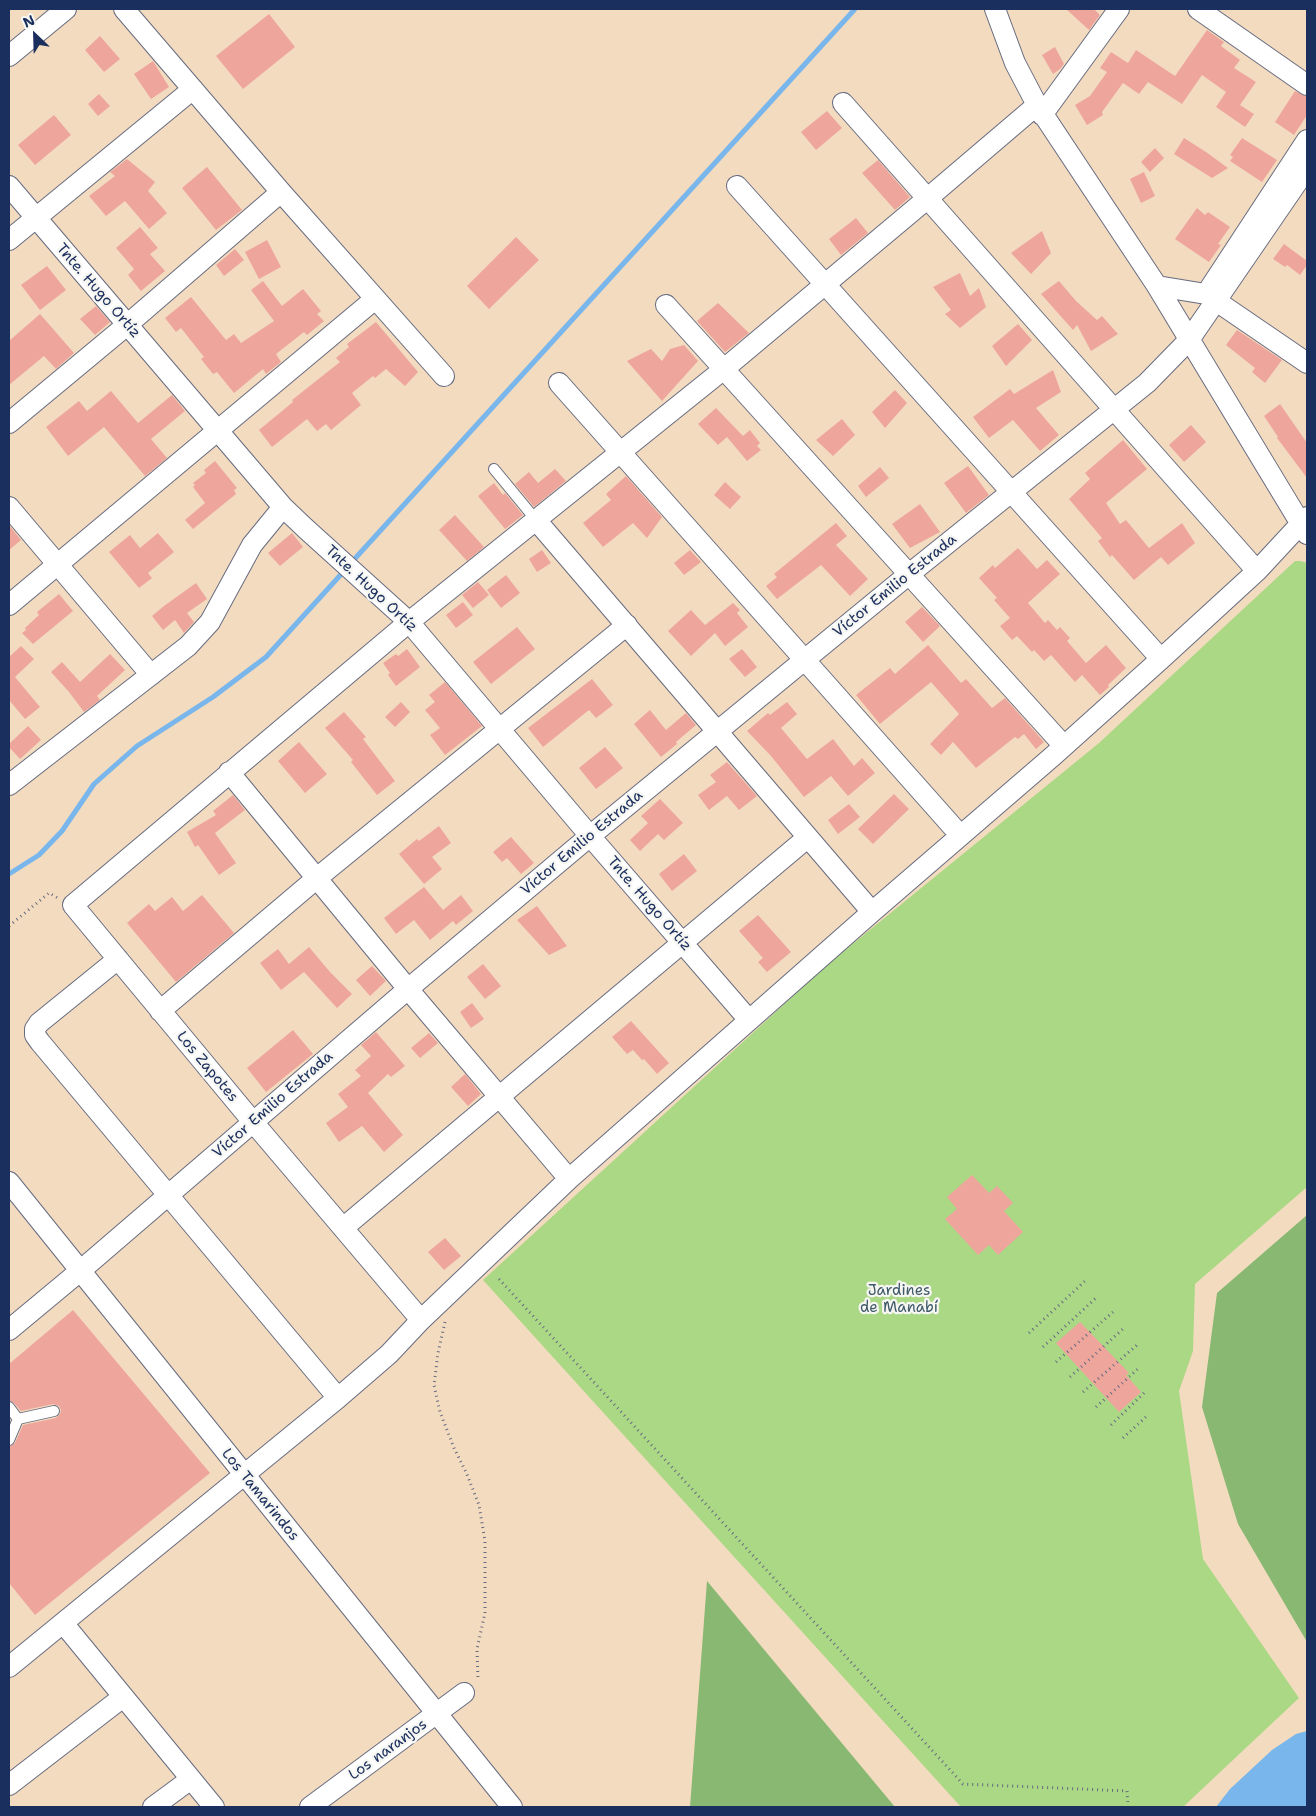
<!DOCTYPE html>
<html>
<head>
<meta charset="utf-8">
<style>
  body { margin:0 }
  #map { position:relative; width:1316px; height:1816px; overflow:hidden; background:#f3dbbf; font-family:"Shantell Sans",sans-serif }
  canvas { display:block }
  .frame { position:absolute; inset:0; border:10px solid #1b2f5e; pointer-events:none }
  .north { position:absolute; left:10px; top:10px; width:50px; height:50px; -webkit-text-stroke:4px #f6f6f2; paint-order:stroke; rotate:336deg; font-size:14px; font-weight:700; line-height:20px; text-align:center; color:#1b2f5e }
  .north::after { content:''; display:block; margin:auto; width:18px; height:22px; background:#1b2f5e; clip-path:polygon(50% 0,100% 100%,50% 72%,0 100%) }
</style>
</head>
<body>
<div id="map">
<canvas width="1316" height="1816"></canvas>
<div class="frame"></div>
<div class="north">N</div>
</div>
<script>
const ctx = document.querySelector('canvas').getContext('2d');
ctx.lineJoin = 'round';
function fillPath(path, color) {
  ctx.fillStyle = color;
  ctx.fill(path, 'evenodd');
}
function shape(rows) {
  const path = new Path2D();
  for (const r of rows) {
    path.moveTo(r[0], r[1]);
    for (let i = 2; i < r.length; i += 2) path.lineTo(r[i], r[i + 1]);
  }
  return path;
}
function stroke(path, color, width, dash) {
  ctx.strokeStyle = color;
  ctx.lineWidth = width;
  ctx.lineCap = dash ? 'butt' : 'round';
  ctx.setLineDash(dash || []);
  ctx.stroke(path);
}
function write(font, color, halo, rows, align = 'center') {
  ctx.font = font + ' "Shantell Sans",sans-serif';
  ctx.lineWidth = 4.5;
  ctx.setLineDash([]);
  ctx.textBaseline = 'middle';
  ctx.strokeStyle = halo;
  ctx.fillStyle = color;
  for (const [text, x, y, turn = 0] of rows) {
    ctx.save();
    ctx.translate(x, y);
    ctx.rotate((+turn || 0) * Math.PI / 180);
    ctx.textAlign = isNaN(turn) ? turn : align;
    if (halo) ctx.strokeText(text, 0, 0);
    ctx.fillText(text, 0, 0);
    ctx.restore();
  }
}
const green = shape([
  [1295,561,1301,561,1307,563,1307,1187,1195,1284,1193,1351,1179,1391,1203,1559,1299,1698,1183,1807,961,1807,483,1280,828,964,1099,743]
]);
const forest = shape([
  [1307,1215,1307,1642,1238,1524,1202,1407,1217,1293],
  [707,1581,895,1807,690,1807]
]);
const water = shape([
  [1307,1731,1307,1807,1216,1807,1230,1789,1272,1750,1296,1734]
]);
const stream = shape([
  [350,564,855,9],
  [9,874,39,855,62,831,94,784,137,746,213,697,266,657,345,570]
]);
const building = shape([
  [1066,9,1094,9,1100,15,1089,30],
  [269,14,295,47,243,89,216,56],
  [1207,30,1224,42,1221,46,1240,60,1234,68,1256,82,1240,105,1254,114,1245,127,1216,107,1226,92,1202,75,1182,104,1148,82,1139,94,1123,83,1102,112,1103,115,1087,125,1075,105,1090,96,1107,72,1100,68,1111,52,1128,63,1136,50,1175,76],
  [100,36,120,59,104,72,85,50],
  [1055,47,1064,64,1060,69,1053,74,1042,55],
  [153,61,169,87,151,99,134,74],
  [1295,91,1307,97,1307,115,1294,135,1275,122],
  [99,94,110,106,98,116,88,104],
  [827,111,842,128,816,150,801,132],
  [54,115,71,135,35,165,18,145],
  [1184,138,1206,152,1228,168,1212,178,1174,154],
  [1242,138,1277,160,1262,182,1230,161,1233,157,1230,155],
  [1155,148,1164,158,1150,172,1141,162],
  [127,159,155,182,148,191,167,213,149,229,125,201,106,216,89,196,115,176,110,172],
  [878,160,910,197,895,210,862,173],
  [207,167,242,210,216,230,182,188],
  [1144,172,1155,196,1141,203,1130,179],
  [1197,208,1205,215,1208,212,1230,227,1218,244,1221,245,1209,262,1175,239],
  [856,218,868,233,841,255,829,239],
  [140,227,158,248,150,254,165,271,141,291,128,275,134,269,116,248],
  [1042,231,1051,253,1031,274,1011,253],
  [516,237,539,260,489,309,467,286],
  [267,240,281,267,259,279,245,252],
  [1284,244,1307,261,1307,265,1300,275,1287,265,1285,267,1273,259],
  [235,249,244,260,224,276,216,265],
  [47,266,66,290,40,310,21,285],
  [960,273,970,296,979,288,986,307,960,328,945,314,951,310,933,287],
  [263,281,282,306,303,289,321,311,317,314,324,321,307,335,304,332,276,354,281,362,266,374,263,369,234,393,217,372,213,374,201,359,204,357,181,328,176,332,165,318,191,297,226,340,234,334,241,343,274,321,251,290],
  [1059,281,1076,301,1097,320,1102,316,1118,334,1091,351,1077,325,1073,330,1041,294],
  [718,303,749,333,725,352,697,321],
  [96,306,110,322,95,335,80,319],
  [40,314,74,353,56,369,44,356,9,385,9,341],
  [376,322,418,372,405,386,386,369,375,378,373,376,352,393,361,405,331,430,326,424,317,431,307,419,272,447,259,430,293,402,292,400,340,362,336,358,349,347,347,344],
  [1018,324,1032,340,1006,366,992,346],
  [1237,330,1282,360,1265,383,1252,372,1255,368,1226,345],
  [684,345,698,361,662,401,627,361,651,349,662,361,670,349],
  [1053,370,1061,392,1036,408,1059,435,1040,451,1013,420,989,438,973,417,1010,389,1014,394],
  [895,390,907,403,885,428,872,412],
  [111,391,138,423,172,395,185,411,151,439,167,458,145,476,104,427,68,456,46,427,79,401,87,411],
  [1280,404,1307,443,1307,478,1277,438,1278,437,1264,416],
  [716,408,743,436,750,430,760,443,757,446,761,450,747,461,727,437,718,445,698,424],
  [842,419,855,435,833,456,816,440],
  [1191,425,1206,442,1184,462,1169,445],
  [1123,440,1147,469,1106,503,1120,524,1126,520,1149,548,1182,523,1195,543,1168,565,1161,557,1134,580,1112,555,1110,557,1098,541,1102,538,1069,499,1090,479,1085,473],
  [215,461,237,488,234,490,236,494,193,529,185,520,205,503,193,487,195,485,193,483,206,473,204,470],
  [968,466,989,495,966,513,944,483],
  [880,467,889,478,866,497,858,486],
  [555,469,566,481,534,507,515,484,529,472,538,483],
  [626,476,662,517,647,538,633,523,603,547,583,523,611,500,606,494],
  [725,482,741,497,730,509,714,495],
  [494,483,503,495,505,493,523,515,505,529,478,496],
  [920,504,940,532,910,548,892,524],
  [455,515,484,547,467,561,439,530],
  [836,523,847,536,836,545,868,579,850,596,821,565,777,599,766,586,777,577,774,574],
  [9,525,21,540,9,550],
  [158,533,174,552,148,573,152,578,139,588,109,552,130,535,140,548],
  [292,533,303,547,280,566,268,553],
  [1018,548,1037,569,1047,560,1060,574,1028,603,1045,623,1048,620,1057,630,1060,627,1070,638,1067,641,1086,663,1106,645,1126,668,1108,685,1109,687,1100,695,1082,675,1075,682,1051,655,1044,661,1034,650,1032,652,1017,636,1012,640,1000,626,1010,618,994,600,997,598,979,578,993,565,995,568],
  [542,550,551,563,537,572,529,559],
  [690,550,701,562,684,575,674,563],
  [506,575,520,593,501,608,487,590],
  [478,582,489,595,473,608,462,595],
  [196,583,207,599,187,613,194,622,184,633,175,620,163,630,152,616,164,606],
  [59,594,73,611,33,644,22,633,26,630,25,628,39,615,37,612],
  [463,602,473,615,456,628,446,615],
  [733,603,740,610,737,613,748,627,725,646,715,633,691,656,668,631,691,610,705,625],
  [922,607,940,626,923,642,905,622],
  [517,627,535,649,491,684,473,662],
  [928,645,961,683,966,679,992,708,1005,698,1044,742,1036,749,1024,734,1018,739,1015,737,976,768,953,742,941,755,930,744,959,714,931,682,880,724,856,695,890,668,895,674],
  [21,646,34,659,15,677,40,707,25,719,9,700,9,657],
  [407,649,420,667,396,686,388,675,390,673,383,663,396,654,398,656],
  [742,649,757,667,745,677,729,659],
  [110,654,125,670,97,696,100,700,84,712,69,692,51,672,62,662,80,682],
  [592,679,613,705,596,718,589,710,543,747,528,728],
  [445,682,482,726,445,755,430,735,440,728,425,710,435,702,429,695],
  [401,702,410,712,395,727,385,717],
  [787,702,797,714,781,728,807,759,833,739,854,766,862,758,875,773,848,796,831,776,804,797,771,756,747,731,768,713,770,715],
  [650,710,666,730,686,713,696,725,676,742,677,744,661,757,634,724],
  [344,712,366,737,363,739,395,781,377,795,351,762,353,760,325,728],
  [28,726,41,740,20,759,9,747,9,744],
  [299,742,327,774,305,793,278,761],
  [605,747,623,768,596,789,579,768],
  [727,762,757,796,739,810,727,796,709,810,698,795,716,782,710,775],
  [894,794,909,809,873,844,858,829],
  [233,795,245,810,215,833,236,863,219,875,198,845,195,847,187,832,216,815,213,811],
  [660,799,683,823,664,840,658,834,640,851,630,840,648,823,641,816],
  [849,804,860,817,838,834,828,820],
  [439,826,451,843,432,857,442,869,424,884,399,854,417,839,419,841],
  [511,837,534,863,521,874,507,858,502,862,493,852],
  [684,854,697,871,672,891,659,874],
  [424,887,443,910,461,895,473,911,456,925,453,921,430,940,414,920,396,934,384,918],
  [202,895,234,933,176,982,127,923,149,904,155,911,172,897,183,911],
  [537,906,567,946,549,955,517,920],
  [758,915,791,952,767,972,758,962,763,958,739,931],
  [309,947,330,972,352,994,337,1008,304,972,281,990,260,963,278,949,289,964],
  [483,964,501,986,485,999,467,977],
  [372,966,386,981,370,996,356,980],
  [472,1003,484,1019,471,1028,460,1012],
  [631,1021,669,1063,657,1074,644,1059,642,1060,633,1050,627,1054,612,1037],
  [293,1030,313,1054,266,1092,247,1068],
  [376,1032,405,1066,391,1077,388,1074,368,1093,403,1135,384,1152,362,1126,339,1142,326,1123,348,1107,338,1094,361,1076,355,1070,371,1056,361,1045],
  [429,1033,438,1043,420,1058,411,1048],
  [465,1074,481,1094,468,1106,451,1087],
  [972,1175,989,1193,997,1186,1013,1203,1004,1211,1023,1232,998,1255,989,1245,978,1255,945,1219,957,1209,947,1197],
  [445,1238,461,1256,444,1270,428,1252],
  [73,1310,210,1473,35,1615,9,1583,9,1447,15,1443,23,1425,56,1418,60,1414,61,1410,59,1406,53,1404,21,1411,14,1403,9,1400,9,1364],
  [1080,1322,1129,1373,1126,1375,1141,1392,1119,1412,1056,1343]
]);
const path = shape([
  [9,926,49,893,58,898],
  [499,1279,963,1784,1127,1791,1128,1807],
  [445,1322,438,1353,434,1385,440,1412,454,1448,466,1472,479,1505,485,1541,485,1613,477,1649,478,1681],
  [1029,1333,1085,1281],
  [1043,1347,1098,1296],
  [1056,1362,1113,1312],
  [1070,1377,1125,1327],
  [1083,1392,1137,1345],
  [1096,1407,1140,1367],
  [1111,1425,1144,1393],
  [1123,1438,1148,1415]
]);
const lane = shape([
  [494,469,536,520],
  [9,1407,18,1419,9,1440],
  [18,1419,54,1411]
]);
const street = shape([
  [124,9,281,192,444,376],
  [995,9,1015,63,1037,105,1157,286,1307,534],
  [1198,9,1307,85],
  [9,56,66,9],
  [843,103,1257,571],
  [1042,115,1119,9],
  [9,186,283,507,305,528,409,622,590,836,749,1020],
  [737,186,1161,659],
  [9,240,193,89],
  [1157,286,1206,294,1307,363],
  [1208,291,1307,140],
  [666,305,1064,746],
  [559,383,960,835],
  [9,423,127,325,281,192],
  [9,507,151,675],
  [536,520,872,912],
  [9,605,375,299],
  [229,772,408,989,569,1179],
  [9,785,188,646,210,622,252,545,283,507],
  [118,959,39,1023,35,1029,35,1035,40,1042,338,1398],
  [160,1011,317,878,627,625],
  [9,1182,512,1807],
  [343,1228,807,838],
  [421,1320,253,1122,73,905,409,622,724,369,928,198,1037,105],
  [9,1330,80,1271,408,989,590,836,908,575,1147,383,1189,340,1307,168],
  [63,1623,214,1807],
  [9,1667,338,1398,389,1354,421,1320,569,1179,872,912,1053,756,1161,659,1257,571,1307,517],
  [9,1785,123,1697],
  [153,1807,191,1779],
  [310,1807,464,1693]
]);
const streetNames = [
  ["Tnte. Hugo Ortíz",98,291,49],
  ["Víctor Emilio Estrada",895,586,-39],
  ["Tnte. Hugo Ortíz",371,589,43],
  ["Víctor Emilio Estrada",582,843,-40],
  ["Tnte. Hugo Ortíz",649,904,49],
  ["Los Zapotes",207,1067,50],
  ["Víctor Emilio Estrada",273,1105,-41],
  ["Los Tamarindos",260,1495,51],
  ["Los naranjos",388,1750,-36]
];
const parkNames = [
  ["Jardines",899,1291],
  ["de Manabí",899,1308]
];
fillPath(green, '#abd885');
fillPath(forest, '#88b872');
fillPath(water, '#79b6ec');
stroke(stream, '#79b6ec', 5);
fillPath(building, '#eea69c');
stroke(lane, '#676b80', 12);
stroke(street, '#676b80', 22);
stroke(path, '#676b80', 3, [1, 4]);
stroke(lane, '#fff', 10);
stroke(street, '#fff', 20);
write('15px', '#1b2f5e', '#f6f6f2', streetNames);
write('15px', '#3f5968', '#f6f6f2', parkNames);
</script>
</body>
</html>
